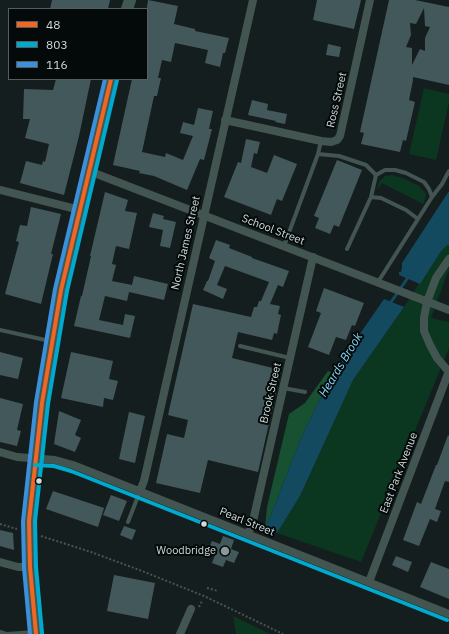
<!DOCTYPE html>
<html>
<head>
<meta charset="utf-8">
<style>
  body { margin:0 }
  #map { position:relative; width:449px; height:634px; overflow:hidden; background:#151e1e; font-family:"IBM Plex Sans",sans-serif }
  canvas { display:block }
  .legend { position:absolute; left:8px; top:8px; width:140px; height:72px; box-sizing:border-box; background:#040a0a; border:1px solid #565d5d; margin:0; padding:5px 7px; list-style:none; font-size:12px; color:#d0dada }
  .legend li { display:flex; align-items:center; gap:8px; height:20px }
  .legend b { width:20px; border:1px solid #565d5d }
</style>
</head>
<body>
<div id="map">
<canvas width="449" height="634"></canvas>
<ul class="legend">
<li><b style="height:5px;background:#f26522"></b>48</li>
<li><b style="height:5px;background:#00a9ce"></b>803</li>
<li><b style="height:5px;background:#3a90db"></b>116</li>
</ul>
</div>
<script>
const ctx = document.querySelector('canvas').getContext('2d');
ctx.lineJoin = 'round';
function fillPath(path, color) {
  ctx.fillStyle = color;
  ctx.fill(path, 'evenodd');
}
function shape(rows) {
  const path = new Path2D();
  for (const r of rows) {
    path.moveTo(r[0], r[1]);
    for (let i = 2; i < r.length; i += 2) path.lineTo(r[i], r[i + 1]);
  }
  return path;
}
function stroke(path, color, width, dash) {
  ctx.strokeStyle = color;
  ctx.lineWidth = width;
  ctx.lineCap = dash ? 'butt' : 'round';
  ctx.setLineDash(dash || []);
  ctx.stroke(path);
}
function write(font, color, halo, rows, align = 'center') {
  ctx.font = font + ' "IBM Plex Sans",sans-serif';
  ctx.lineWidth = 4;
  ctx.setLineDash([]);
  ctx.textBaseline = 'middle';
  ctx.strokeStyle = halo;
  ctx.fillStyle = color;
  for (const [text, x, y, turn = 0] of rows) {
    ctx.save();
    ctx.translate(x, y);
    ctx.rotate((+turn || 0) * Math.PI / 180);
    ctx.textAlign = isNaN(turn) ? turn : align;
    if (halo) ctx.strokeText(text, 0, 0);
    ctx.fillText(text, 0, 0);
    ctx.restore();
  }
}
const green = shape([
  [424,88,449,94,449,102,436,160,409,154],
  [392,175,405,179,419,186,426,194,425,199,423,204,382,183,378,189,377,188,380,181,385,176],
  [449,220,449,271,447,274,431,318,449,322,449,348,361,562,277,533,300,496,353,380,404,307,441,249],
  [233,616,270,634,236,634]
]);
const forest = shape([
  [328,371,333,373,301,438,271,515,265,527,267,507,289,414,305,403]
]);
const water = shape([
  [449,191,449,245,447,245,441,251,420,284,399,275,399,272,401,272,402,268,402,263],
  [384,299,404,307,353,380,300,496,277,533,265,527,271,515,301,438,333,373]
]);
const stream = shape([
  [389,305,409,276]
]);
const building = shape([
  [52,0,110,0,108,9,50,9],
  [148,0,178,6,174,24,195,29,195,31,229,38,225,53,223,53,220,67,205,63,208,50,175,43,171,62,162,60,158,78,161,78,157,96,154,96,142,152,165,157,166,153,183,160,193,136,180,133,183,122,194,125,198,108,213,111,209,129,212,129,204,160,200,159,187,190,154,176,139,173,140,171,113,165,132,79,147,79,147,7],
  [317,0,361,0,354,29,313,20],
  [389,0,415,0,449,7,449,85,413,77,413,80,409,100,415,102,406,141,403,140,400,152,361,144,364,133,360,132],
  [424,8,425,26,430,27,425,38,425,51,420,49,412,65,412,48,406,47,411,35,410,23,416,24],
  [328,44,341,47,339,57,326,55],
  [56,79,91,79,79,136,64,195,20,183,26,161,42,165,43,161,45,162,49,144,25,138,30,119,23,119,24,89,53,90],
  [252,100,268,104,267,110,287,114,285,124,275,122,276,121,248,115],
  [246,139,260,142,257,154,254,153,251,167,267,173,274,155,297,164,282,201,277,199,271,215,224,197,238,162,241,163],
  [337,160,362,170,339,227,334,225,330,234,315,228,319,218,314,216],
  [105,192,128,200,125,211,137,213,129,249,116,246,112,264,116,265,112,281,132,285,134,276,168,284,164,300,129,292,127,301,105,296,99,320,123,325,125,314,135,316,130,338,74,326,81,296,82,296,91,256,90,256],
  [31,207,61,214,51,254,53,254,41,304,5,294,19,242,16,241,20,225,27,226],
  [153,213,164,216,163,219,176,222,170,248,160,246,163,230,149,227],
  [216,240,230,245,229,248,252,257,252,258,289,271,283,287,278,285,270,304,280,306,278,314,281,315,277,334,274,333,272,340,238,332,232,358,281,370,258,472,208,460,200,493,156,483,167,434,184,438,188,420,168,415,193,304,251,317,254,307,257,307,259,301,261,301,269,282,225,266,217,285,227,289,223,299,203,290,207,281,208,281,215,261,209,258],
  [324,288,364,303,355,326,352,325,346,340,336,337,329,355,308,347,321,313,316,311],
  [0,352,23,358,18,379,0,375],
  [71,352,113,361,109,379,118,381,113,400,104,398,103,407,61,398],
  [0,398,23,404,17,430,21,431,17,446,0,442],
  [59,411,81,420,75,435,81,438,75,452,54,444],
  [129,412,145,416,135,463,119,459],
  [448,435,449,436,449,482,445,481,435,509,441,511,437,522,430,519,419,546,403,540,417,502,421,504,436,465,437,465],
  [53,491,104,508,98,527,46,509],
  [111,495,127,501,119,521,103,515],
  [124,526,136,530,132,540,120,535],
  [0,530,13,533,14,550,0,546],
  [223,536,234,540,231,549,239,552,234,563,226,560,223,567,212,563,215,555,207,552,212,541,220,544],
  [396,556,412,562,408,572,392,565],
  [431,562,449,569,449,599,420,587],
  [114,575,155,583,148,619,107,611]
]);
const path = shape([
  [0,524,17,529],
  [41,536,91,552,142,571,204,596,283,634],
  [207,588,218,591],
  [199,607,202,601]
]);
const service = shape([
  [318,154,321,141],
  [371,197,381,198,406,210,418,219],
  [284,246,318,154,339,156,366,165,376,175,385,170,395,170,406,173,424,182,429,189,432,197],
  [347,249,371,197,376,175],
  [378,282,432,197,442,184,449,171],
  [0,330,50,341],
  [240,346,290,358],
  [283,388,305,392],
  [128,522,140,491],
  [0,632,6,634],
  [7,634,35,632]
]);
const minor = shape([
  [225,120,321,141,331,142,337,140,340,136,370,0],
  [89,171,449,310],
  [0,190,80,210],
  [449,372,437,358,430,345,424,331,424,318,427,302,436,278,449,259],
  [0,452,17,457,55,460,73,465,449,614],
  [140,491,144,481,253,0],
  [248,534,253,521,313,257],
  [0,562,18,567,30,567],
  [369,582,449,371],
  [180,634,191,609]
]);
const secondary = shape([
  [127,9,130,0],
  [36,634,30,567,29,521,31,498,42,403,61,290,111,79]
]);
const bus1 = shape([
  [36,634,30,567,29,521,42,403,61,290,111,79]
]);
const bus2 = shape([
  [35,465,54,466,71,471,447,620],
  [42,633,36,567,35,521,48,404,67,291,117,80]
]);
const bus3 = shape([
  [30,634,24,568,23,521,36,402,55,289,105,79]
]);
const markers = [
  [39,481,3.5,"#d0dada"],
  [204,524,3.5,"#d0dada"],
  [225,551,5,"#8f9898"]
];
const streetNames = [
  ["Ross Street",337,100,-77],
  ["School Street",273,230,21],
  ["North James Street",186,243,-77],
  ["Brook Street",271,393,-77],
  ["East Park Avenue",399,473,-69],
  ["Pearl Street",247,522,22]
];
const poiNames = [
  ["Woodbridge",216,551]
];
const waterNames = [
  ["Heards Brook",341,365,-59]
];
fillPath(green, '#0b3620');
fillPath(forest, '#185132');
fillPath(water, '#134a60');
stroke(stream, '#134a60', 3);
fillPath(building, '#43585b');
stroke(path, '#475553', 2, [2, 2]);
stroke(service, '#435551', 4);
stroke(minor, '#435551', 8);
stroke(secondary, '#405953', 12);
stroke(bus1, '#f26522', 4);
stroke(bus2, '#00a9ce', 4);
stroke(bus3, '#3a90db', 4);
for (const [x, y, r, color] of markers) {
  const dot = new Path2D();
  dot.arc(x, y, r, 0, 2 * Math.PI);
  ctx.fillStyle = color;
  ctx.fill(dot);
  stroke(dot, '#040a0a', 1.5);
}
write('11px', '#d0dada', '#040a0a', streetNames);
write('11px', '#d0dada', '#040a0a', poiNames, 'right');
write('italic 12px', '#88d7fe', '#040a0a', waterNames);
</script>
</body>
</html>
